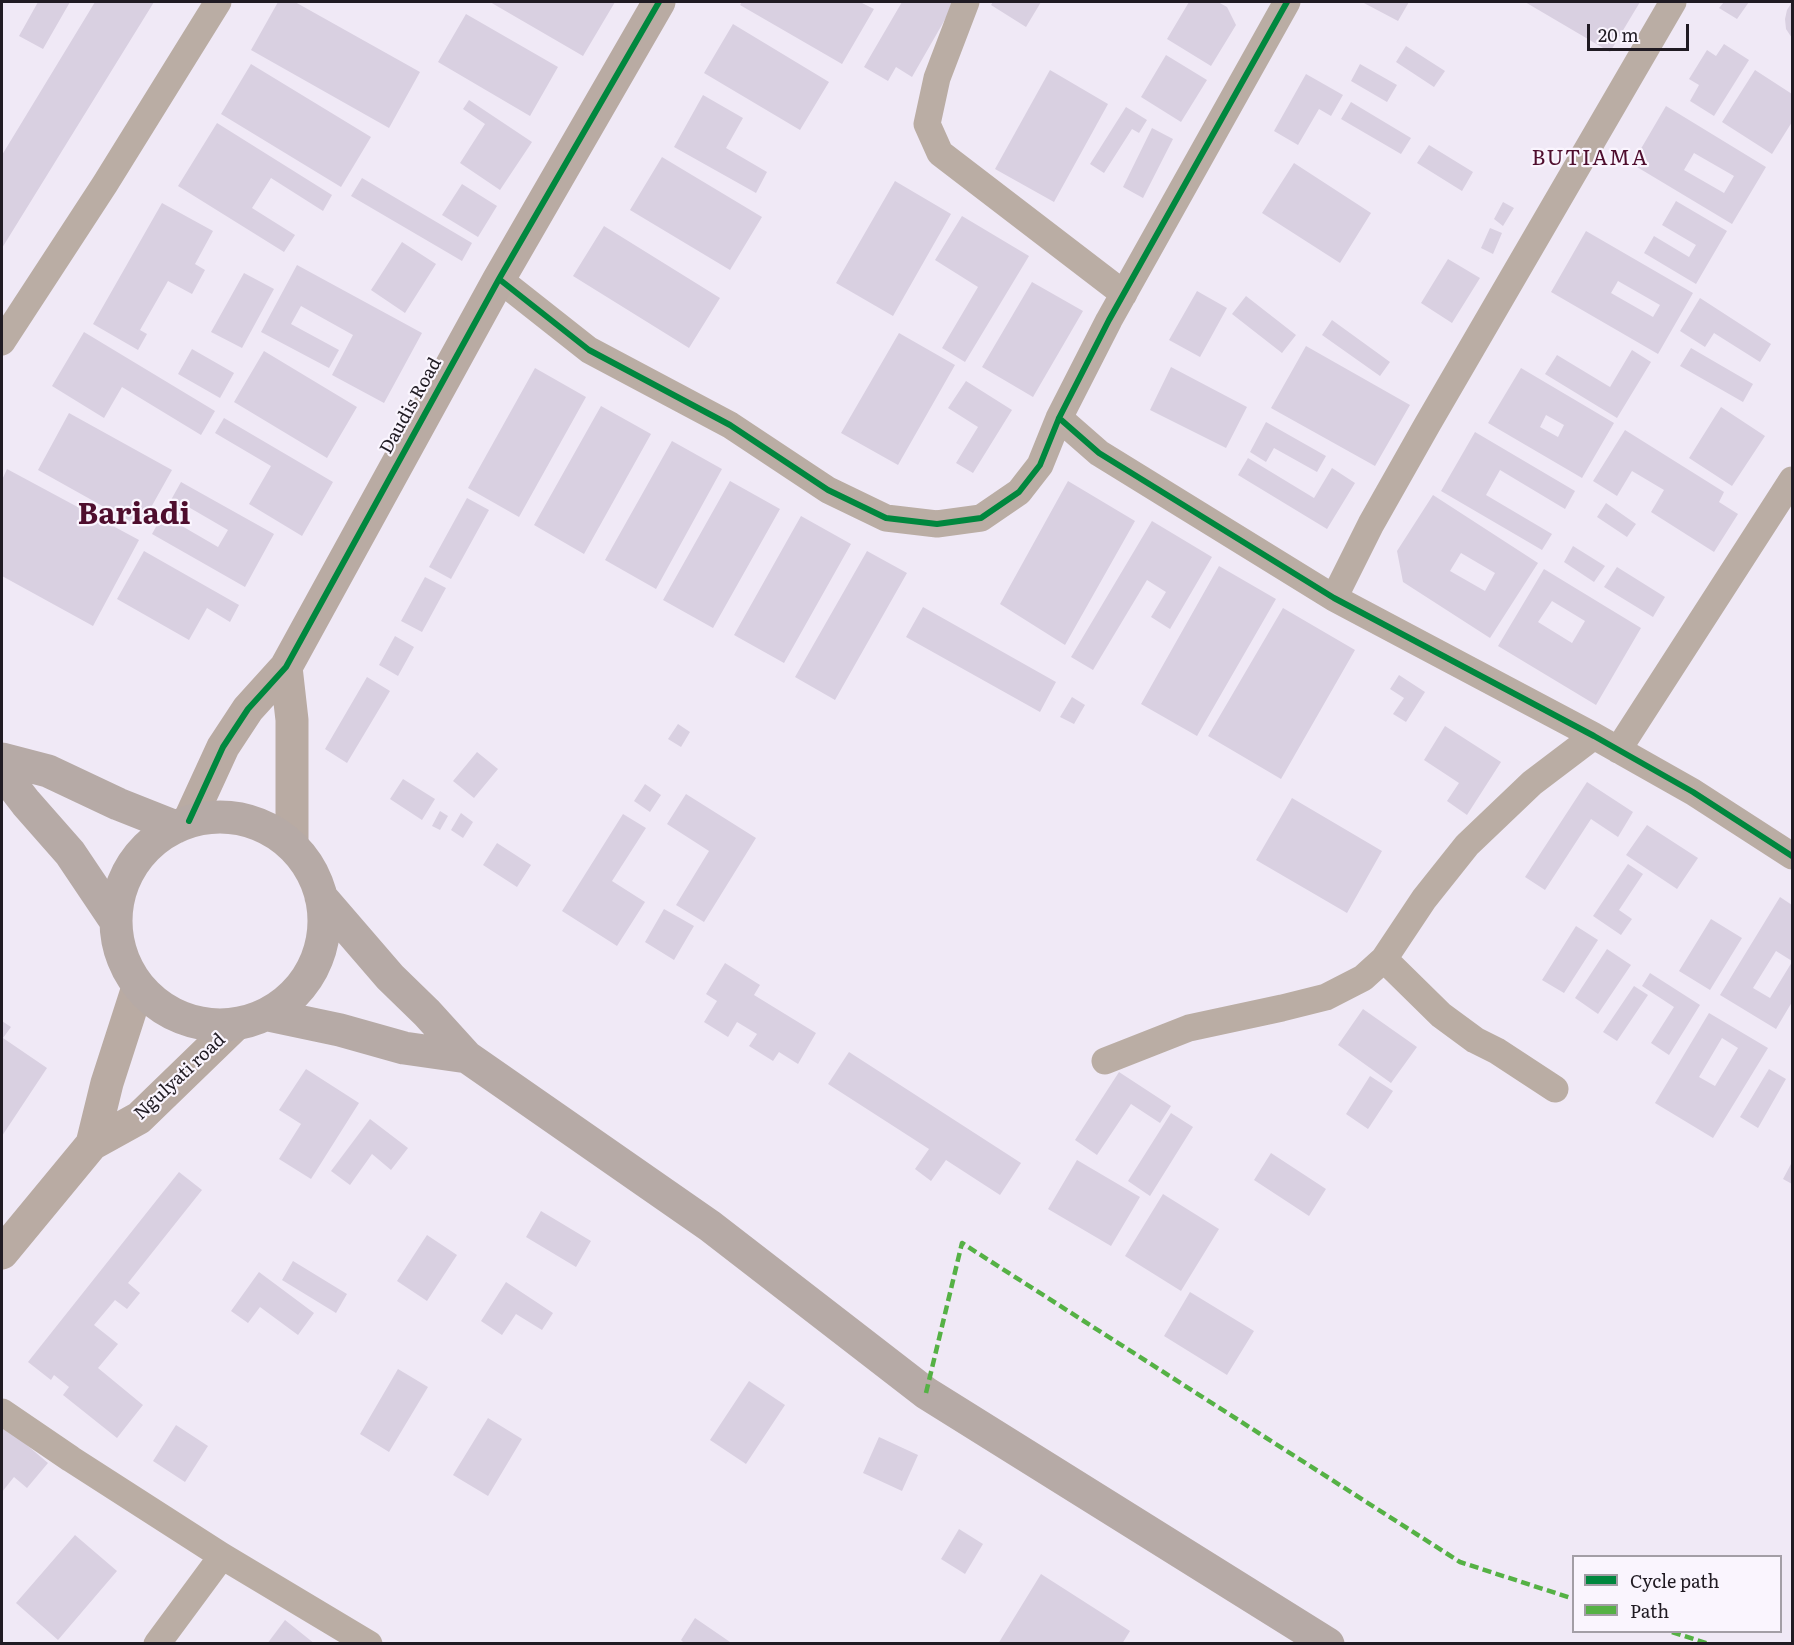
<!DOCTYPE html>
<html>
<head>
<meta charset="utf-8">
<style>
  body { margin:0 }
  #map { position:relative; width:1794px; height:1645px; overflow:hidden; background:#f0e9f6; font-family:Literata,serif }
  canvas { display:block }
  .frame { position:absolute; inset:0; border:3px solid #201b23; pointer-events:none }
  .legend { position:absolute; left:1572px; top:1555px; width:210px; height:78px; box-sizing:border-box; background:#faf5fe; border:2px solid #a39ea6; margin:0; padding:8px 10px; list-style:none; font-size:18px; color:#201b23 }
  .legend li { display:flex; align-items:center; gap:12px; height:30px }
  .legend b { width:30px; border:2px solid #a39ea6 }
  .scale { position:absolute; left:1587px; top:24px; width:102px; height:27px; box-sizing:border-box; border:3px solid #201b23; border-top:0; padding-left:8px; font-size:18px; line-height:21px; white-space:nowrap; color:#201b23; -webkit-text-stroke:4px #faf5fe; paint-order:stroke }
</style>
</head>
<body>
<div id="map">
<canvas width="1794" height="1645"></canvas>
<div class="frame"></div>
<ul class="legend">
<li><b style="height:8px;background:#00873e"></b>Cycle path</li>
<li><b style="height:8px;background:#55b145"></b>Path</li>
</ul>
<div class="scale">20 m</div>
</div>
<script>
const ctx = document.querySelector('canvas').getContext('2d');
ctx.lineJoin = 'round';
function fillPath(path, color) {
  ctx.fillStyle = color;
  ctx.fill(path, 'evenodd');
}
function shape(rows) {
  const path = new Path2D();
  for (const r of rows) {
    if (r.length === 3) {
      path.moveTo(r[0] + r[2], r[1]);
      path.arc(r[0], r[1], r[2], 0, 2 * Math.PI);
      continue;
    }
    path.moveTo(r[0], r[1]);
    for (let i = 2; i < r.length; i += 2) path.lineTo(r[i], r[i + 1]);
  }
  return path;
}
function stroke(path, color, width, dash) {
  ctx.strokeStyle = color;
  ctx.lineWidth = width;
  ctx.lineCap = dash ? 'butt' : 'round';
  ctx.setLineDash(dash || []);
  ctx.stroke(path);
}
function write(font, color, halo, rows, align = 'center') {
  ctx.font = font + ' Literata,serif';
  ctx.lineWidth = 4.5;
  ctx.setLineDash([]);
  ctx.textBaseline = 'middle';
  ctx.strokeStyle = halo;
  ctx.fillStyle = color;
  for (const [text, x, y, turn = 0] of rows) {
    ctx.save();
    ctx.translate(x, y);
    ctx.rotate((+turn || 0) * Math.PI / 180);
    ctx.textAlign = isNaN(turn) ? turn : align;
    if (halo) ctx.strokeText(text, 0, 0);
    ctx.fillText(text, 0, 0);
    ctx.restore();
  }
}
const building = shape([
  [38,2,70,2,43,49,19,36],
  [95,2,154,2,2,248,2,155],
  [278,2,295,2,420,72,389,128,251,50],
  [490,2,615,2,583,56],
  [742,2,860,2,874,9,842,64,740,5],
  [902,2,955,2,912,77,896,67,888,81,864,67],
  [993,2,1041,2,1026,27,991,5],
  [1189,2,1218,2,1227,7,1236,25,1211,66,1167,39],
  [1362,2,1409,2,1398,21],
  [1525,2,1640,2,1610,52],
  [1724,2,1749,2,1737,19,1719,8],
  [1792,2,1792,38,1786,29,1785,19,1787,10],
  [466,14,558,67,530,116,438,62],
  [733,24,829,82,800,130,704,73],
  [1724,44,1749,60,1714,116,1690,101,1699,85,1689,79,1707,50,1716,56],
  [1406,46,1445,71,1434,87,1396,62],
  [1166,55,1207,80,1181,122,1141,97],
  [251,64,371,137,341,187,221,114],
  [1360,64,1397,85,1387,102,1351,81],
  [1050,70,1108,104,1054,202,995,169],
  [1755,70,1792,94,1792,122,1772,154,1722,122],
  [1306,74,1343,95,1331,116,1319,109,1298,145,1274,131],
  [703,95,743,118,726,148,767,172,756,193,674,147],
  [469,100,532,142,500,190,460,163,485,124,463,109],
  [1351,102,1411,138,1401,154,1341,119],
  [1666,106,1766,167,1732,224,1632,164],
  [1694,153,1734,176,1724,193,1684,170],
  [1126,107,1147,120,1139,133,1132,129,1104,173,1090,164],
  [217,123,332,195,323,211,271,178,252,208,295,235,284,252,178,186],
  [1152,128,1173,139,1143,198,1123,187],
  [1429,145,1473,172,1462,191,1417,163],
  [662,157,762,217,730,270,630,210],
  [1294,163,1371,213,1340,263,1262,213],
  [362,178,472,243,462,261,351,196],
  [895,181,951,214,893,316,836,283],
  [462,184,497,206,478,237,442,215],
  [1676,201,1727,231,1696,284,1644,253,1654,236,1689,257,1696,245,1662,225],
  [1503,202,1514,208,1503,226,1494,219],
  [162,203,213,231,195,264,205,270,192,294,168,281,140,330,147,334,138,350,93,324],
  [962,216,1029,256,965,362,942,348,978,287,935,260],
  [604,226,720,298,689,348,573,276],
  [1490,228,1502,233,1493,254,1481,248],
  [1586,231,1693,293,1658,354,1551,292],
  [1618,281,1660,305,1653,317,1611,293],
  [402,242,436,264,405,313,371,290],
  [1448,259,1480,278,1452,323,1421,303],
  [297,265,422,333,384,403,332,375,353,335,301,306,291,324,339,350,329,368,261,332],
  [244,273,274,289,242,348,211,332],
  [1032,282,1083,311,1033,397,982,367],
  [1197,291,1227,308,1200,357,1169,340],
  [1246,296,1296,335,1282,353,1232,314],
  [1700,298,1771,344,1760,362,1714,333,1705,347,1680,331],
  [1332,320,1390,362,1380,376,1322,335],
  [84,332,215,411,201,435,122,387,104,418,52,386],
  [899,333,955,365,898,465,841,433],
  [1306,346,1410,405,1375,466,1271,408],
  [1691,348,1753,384,1743,402,1680,366],
  [192,349,234,373,220,398,178,374],
  [1632,350,1651,362,1617,418,1545,374,1557,355,1610,387],
  [264,351,357,407,327,458,234,402],
  [1171,367,1247,407,1226,448,1150,410],
  [535,368,586,397,519,517,468,488],
  [1521,368,1614,423,1582,478,1488,423],
  [1546,415,1564,425,1558,437,1540,427],
  [966,381,1012,410,973,473,956,463,978,427,948,408],
  [601,406,651,434,584,554,534,525],
  [1721,407,1765,436,1732,486,1689,458],
  [69,413,172,470,140,527,38,470],
  [224,418,333,482,302,536,249,504,271,466,215,433],
  [1266,422,1326,456,1317,472,1274,448,1266,462,1250,452],
  [1625,430,1724,492,1719,502,1738,514,1714,552,1651,512,1664,490,1632,471,1617,496,1593,481],
  [1475,432,1575,491,1565,509,1500,470,1486,495,1552,534,1542,550,1441,491],
  [672,441,722,469,656,589,605,560],
  [1248,458,1314,498,1332,468,1355,483,1327,529,1238,475],
  [7,469,139,540,93,626,2,576,2,480],
  [730,481,780,509,713,628,663,600],
  [1068,481,1135,521,1065,645,1000,604],
  [181,482,274,534,245,587,152,534],
  [185,505,228,530,218,547,175,522],
  [1433,495,1538,563,1490,638,1403,582,1397,551],
  [1461,553,1495,573,1485,591,1450,571],
  [467,498,489,510,451,579,429,567],
  [1606,503,1636,524,1627,537,1597,517],
  [801,516,851,544,784,663,734,635],
  [1152,521,1212,557,1170,629,1151,617,1166,592,1147,580,1093,670,1071,657],
  [1573,546,1605,566,1594,582,1564,562],
  [144,551,239,605,230,622,207,608,189,640,117,599],
  [867,551,907,573,835,700,795,677],
  [1219,566,1276,599,1197,736,1141,704],
  [1617,567,1665,597,1653,617,1604,587],
  [1544,569,1641,628,1596,705,1498,646],
  [1552,601,1585,621,1572,643,1538,622],
  [425,577,446,588,422,632,401,621],
  [923,607,1056,682,1040,712,906,637],
  [1283,608,1355,650,1281,779,1208,736],
  [395,636,414,647,398,676,379,665],
  [1399,675,1425,692,1406,722,1393,714,1404,698,1390,689],
  [367,677,390,691,347,763,325,749],
  [1072,697,1085,705,1074,724,1060,717],
  [678,724,690,732,681,747,668,739],
  [1445,726,1501,762,1467,815,1447,801,1459,783,1424,760],
  [477,752,498,769,474,798,453,781],
  [403,779,435,799,422,820,390,799],
  [1587,782,1633,812,1618,837,1591,819,1545,890,1525,877],
  [645,784,661,795,650,812,634,801],
  [686,794,756,838,704,922,676,905,709,851,667,824],
  [1292,798,1382,851,1347,913,1256,860],
  [440,811,448,816,440,830,432,826],
  [461,813,473,822,463,838,451,830],
  [623,814,646,828,612,881,645,902,617,946,562,911],
  [1647,825,1698,858,1677,889,1626,855],
  [497,843,531,865,517,887,483,865],
  [1628,864,1643,874,1619,910,1632,919,1621,935,1593,916],
  [1780,897,1792,905,1792,961,1776,951,1753,988,1770,998,1792,962,1792,1002,1776,1029,1720,995],
  [664,909,694,926,674,960,645,942],
  [1711,919,1742,938,1710,990,1679,971],
  [1576,926,1598,940,1564,993,1542,980],
  [1607,949,1631,965,1598,1014,1575,998],
  [725,963,760,985,754,995,816,1033,798,1064,779,1052,773,1061,749,1046,757,1034,737,1022,728,1037,704,1022,717,1001,706,994],
  [1650,973,1700,1005,1669,1055,1651,1043,1674,1007,1642,986],
  [1634,986,1648,995,1617,1041,1603,1032],
  [1363,1009,1417,1047,1391,1083,1338,1045],
  [1709,1013,1768,1048,1713,1138,1655,1103],
  [1722,1038,1738,1048,1715,1086,1699,1077],
  [2,1021,11,1027,3,1038,47,1068,2,1136],
  [849,1052,1021,1163,1000,1195,946,1160,931,1181,915,1169,929,1149,828,1084],
  [306,1069,359,1103,311,1179,279,1159,301,1124,279,1110],
  [1769,1069,1786,1079,1758,1128,1740,1117],
  [1119,1072,1171,1106,1160,1123,1131,1104,1097,1155,1075,1140],
  [1370,1076,1393,1091,1368,1129,1346,1114],
  [1171,1113,1193,1127,1150,1196,1128,1181],
  [370,1119,408,1148,391,1170,372,1154,350,1185,331,1171],
  [1271,1153,1326,1189,1309,1216,1254,1180],
  [1077,1160,1140,1197,1111,1246,1048,1209],
  [1792,1162,1792,1184,1783,1179],
  [179,1172,202,1190,128,1283,140,1293,127,1309,115,1300,94,1325,118,1344,98,1368,143,1405,117,1438,63,1395,69,1387,54,1375,51,1380,28,1362],
  [1163,1194,1219,1229,1181,1291,1125,1256],
  [541,1211,591,1241,576,1267,526,1237],
  [427,1235,457,1255,427,1301,397,1281],
  [293,1261,347,1294,336,1313,282,1280],
  [259,1272,314,1313,298,1335,260,1307,248,1323,231,1311],
  [506,1282,553,1313,542,1330,516,1314,502,1335,481,1321],
  [1190,1292,1254,1331,1227,1375,1164,1336],
  [398,1369,428,1387,389,1452,360,1434],
  [749,1381,785,1405,746,1464,710,1440],
  [488,1418,522,1439,488,1496,453,1475],
  [2,1424,48,1463,27,1488,14,1477,2,1492],
  [176,1425,208,1446,185,1482,153,1461],
  [879,1437,918,1455,902,1491,863,1473],
  [959,1529,983,1544,965,1574,941,1559],
  [75,1535,117,1571,58,1640,16,1603],
  [1041,1574,1130,1631,1122,1644,998,1644],
  [695,1618,733,1644,685,1644,681,1640],
  [285,1620,315,1644,267,1644]
]);
const street = shape([
  [966,2,937,78,927,124,940,153,1124,294],
  [499,279,589,350,730,425,828,490,886,518,937,524,981,518,1019,492,1040,465,1059,418,1109,320,1287,2],
  [2,342,105,184,218,2],
  [1059,418,1099,453,1334,598,1594,736,1693,792,1792,856],
  [1334,598,1371,524,1427,425,1673,2],
  [1618,750,1792,480],
  [1384,959,1441,1015,1475,1040,1497,1051,1555,1089],
  [1105,1061,1189,1028,1282,1008,1326,997,1363,978,1384,959,1424,899,1467,845,1532,783,1594,736],
  [2,1412,71,1459,222,1556,369,1644],
  [157,1644,222,1556]
]);
const secondary = shape([
  [286,667,292,720,292,843],
  [189,821,223,747,248,709,286,667,499,279,659,2],
  [92,1144,107,1083,138,987],
  [2,1253,92,1144,139,1118,234,1026]
]);
const highway = shape([
  [2,759,48,771,118,804,176,827],
  [2,772,26,803,70,853,115,920],
  [220,921,104],
  [321,897,390,977,427,1013,467,1057,710,1226,926,1393,1328,1644],
  [269,1015,340,1030,404,1048,467,1057]
]);
const quiet = shape([
  [926,1393,962,1243,1460,1562,1574,1599],
  [1672,1632,1709,1644]
]);
const cycleway = shape([
  [499,279,589,350,730,425,828,490,886,518,937,524,981,518,1019,492,1040,465,1059,418,1109,320,1287,2],
  [1059,418,1099,453,1334,598,1594,736,1693,792,1792,856],
  [189,821,223,747,248,709,286,667,499,279,659,2]
]);
const streetNames = [
  ["Daudis Road",411,406,-61],
  ["Ngulyati road",180,1077,-43]
];
const quarterNames = [
  ["BUTIAMA",1590,159]
];
const townNames = [
  ["Bariadi",134,515]
];
fillPath(building, '#d9d0e1');
stroke(street, '#baada4', 27);
stroke(secondary, '#b9aba3', 33);
stroke(highway, '#b6aaa6', 33);
stroke(quiet, '#55b145', 4.5, [9, 4.5]);
stroke(cycleway, '#00873e', 6);
write('18px', '#201b23', '#faf5fe', streetNames);
ctx.letterSpacing = '1.5px';
write('21px', '#4f0e2e', '#faf5fe', quarterNames);
ctx.letterSpacing = '0px';
write('bold 30px', '#4f0e2e', '#faf5fe', townNames);
</script>
</body>
</html>
